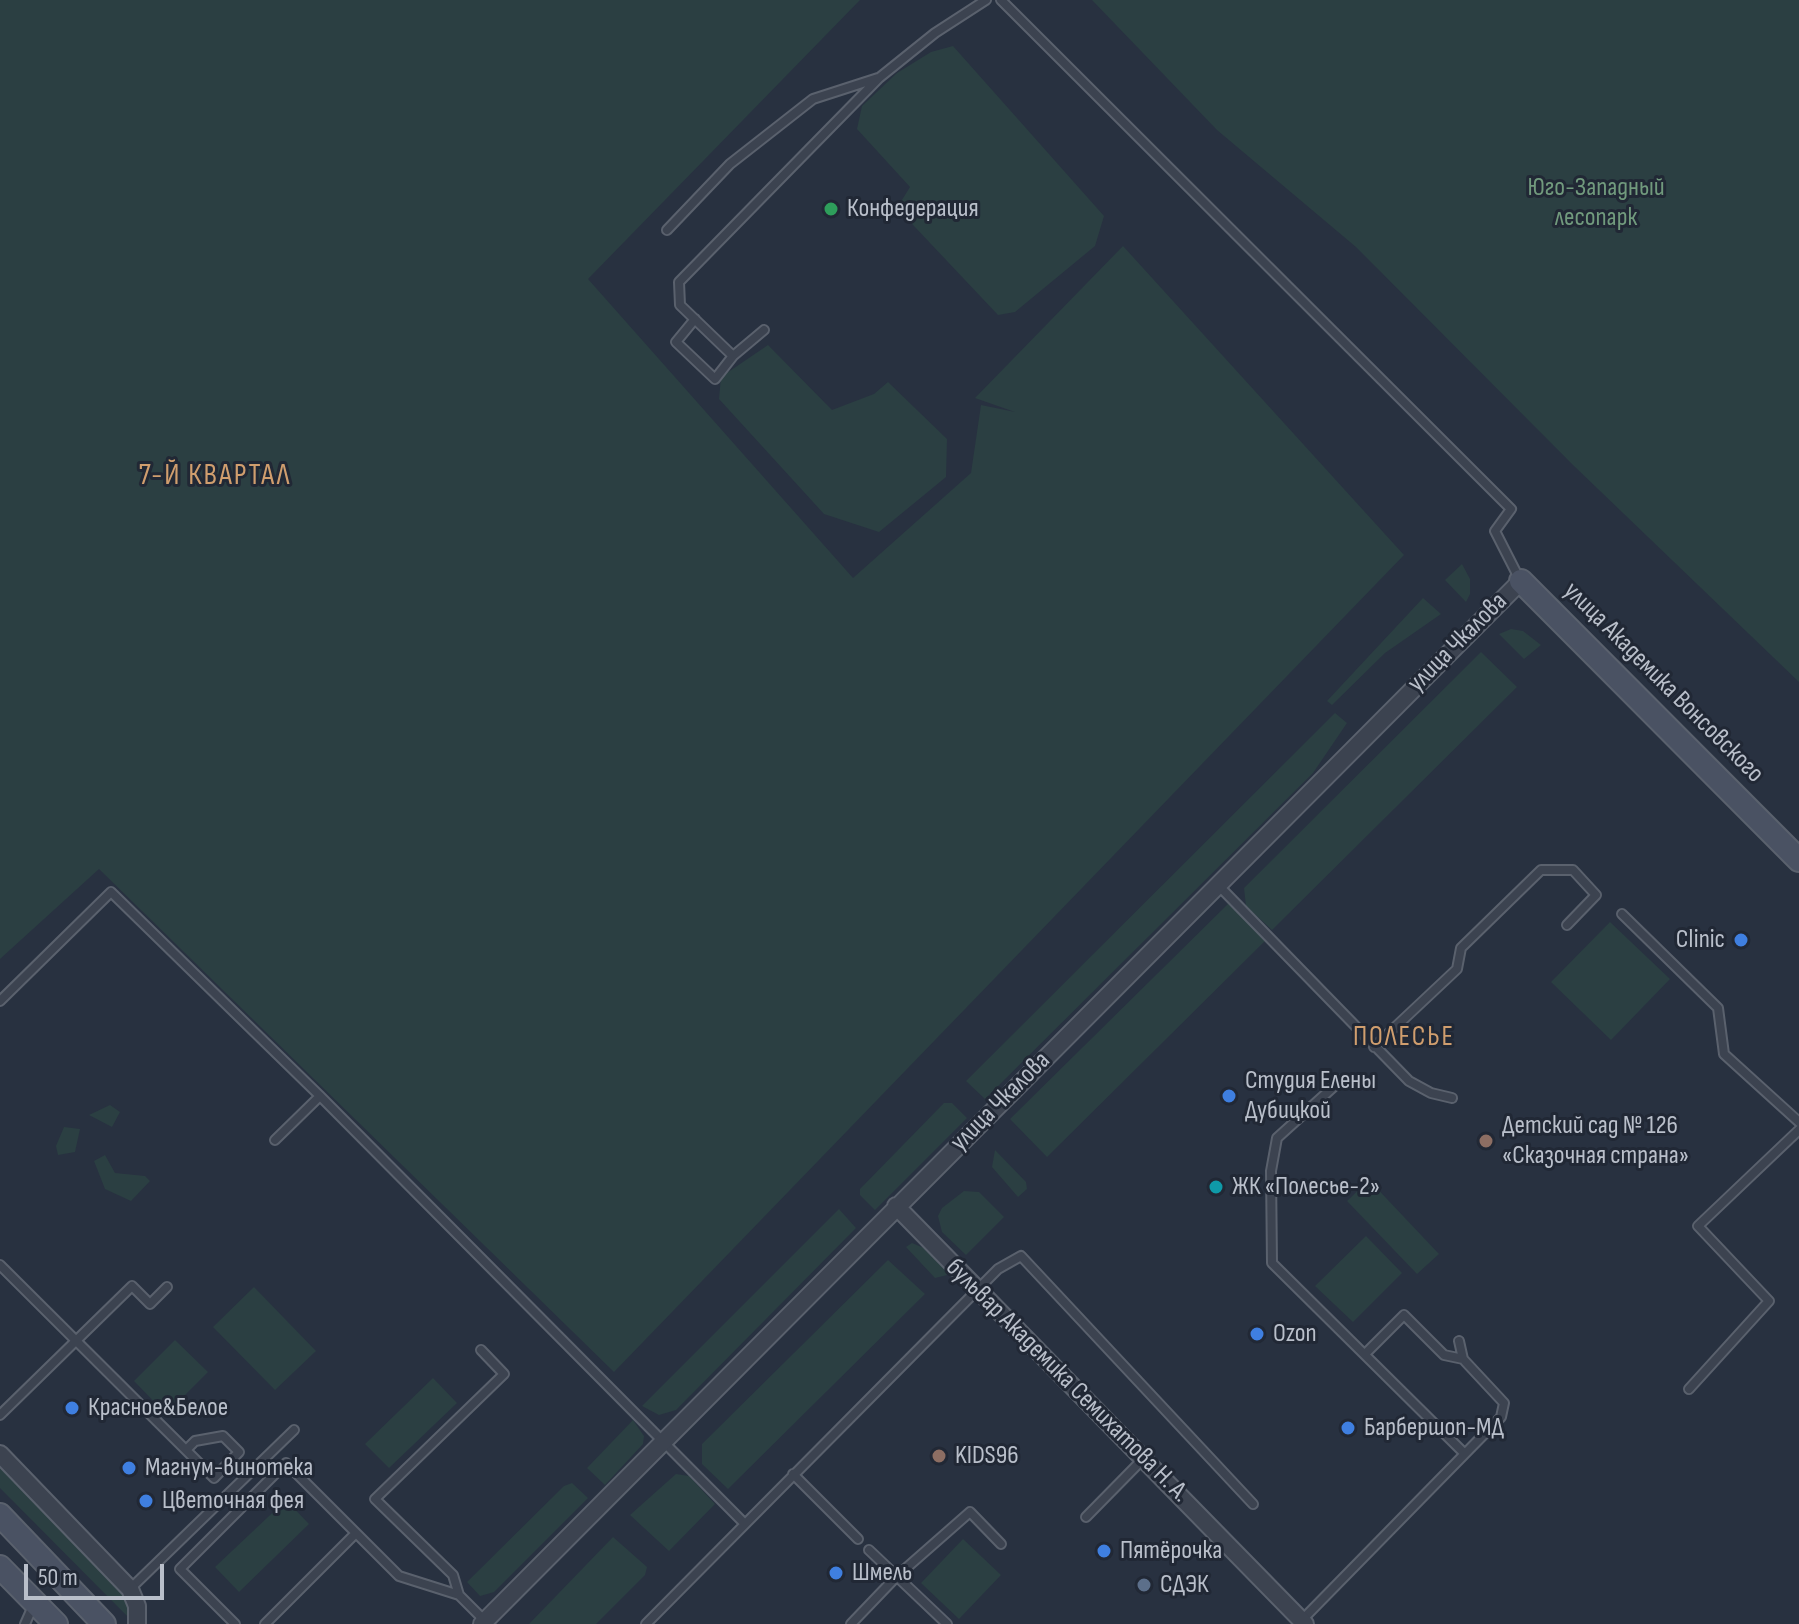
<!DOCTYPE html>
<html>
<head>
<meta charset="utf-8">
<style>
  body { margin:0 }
  #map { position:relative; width:1799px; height:1624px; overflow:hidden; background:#283140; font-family:"Sofia Sans Condensed",sans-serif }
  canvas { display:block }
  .scale { position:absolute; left:24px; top:1564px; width:140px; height:36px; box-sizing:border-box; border:4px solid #b9bfca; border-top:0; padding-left:10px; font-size:24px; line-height:28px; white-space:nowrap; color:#b9bfca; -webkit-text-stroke:6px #212835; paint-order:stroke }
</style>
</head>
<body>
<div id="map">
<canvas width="1799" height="1624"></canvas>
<div class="scale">50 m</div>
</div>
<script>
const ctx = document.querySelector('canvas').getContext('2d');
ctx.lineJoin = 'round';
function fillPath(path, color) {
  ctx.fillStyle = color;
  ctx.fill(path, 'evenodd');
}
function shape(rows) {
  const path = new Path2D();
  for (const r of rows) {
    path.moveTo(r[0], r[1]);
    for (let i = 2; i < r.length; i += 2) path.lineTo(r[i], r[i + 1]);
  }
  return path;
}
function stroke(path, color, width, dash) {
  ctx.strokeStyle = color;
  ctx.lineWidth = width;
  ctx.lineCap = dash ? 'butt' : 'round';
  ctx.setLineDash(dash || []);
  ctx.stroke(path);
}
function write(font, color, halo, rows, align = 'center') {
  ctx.font = font + ' "Sofia Sans Condensed",sans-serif';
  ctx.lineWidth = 6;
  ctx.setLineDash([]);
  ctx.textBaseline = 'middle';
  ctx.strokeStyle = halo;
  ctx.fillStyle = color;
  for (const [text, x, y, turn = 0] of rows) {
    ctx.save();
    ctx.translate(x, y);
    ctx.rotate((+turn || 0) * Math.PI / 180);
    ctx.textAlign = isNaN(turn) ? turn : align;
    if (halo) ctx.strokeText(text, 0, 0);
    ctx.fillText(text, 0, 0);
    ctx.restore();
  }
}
const green = shape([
  [0,0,860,0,588,279,853,578,971,473,981,405,1015,412,975,398,1123,246,1404,555,614,1372,99,869,0,959],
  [1092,0,1799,0,1799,682,1573,465,1356,247,1217,130],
  [953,46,1104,216,1095,246,1015,312,998,315,897,208,910,187,857,129,862,106,897,73,931,52],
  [768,345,832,410,874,394,888,382,947,439,946,477,879,532,824,514,719,399,721,377],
  [1462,564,1470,579,1470,594,1466,602,1445,580],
  [1423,598,1441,614,1385,653,1332,705,1327,701],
  [1511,629,1523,631,1541,645,1524,659,1499,634],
  [1481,652,1517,687,1272,930,1246,906,1244,888],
  [1335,713,1347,723,1313,773,985,1099,966,1081],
  [1231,901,1267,939,1047,1157,1010,1119],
  [1610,922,1670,979,1611,1040,1551,982],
  [944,1103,952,1103,967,1118,875,1210,860,1195,860,1189],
  [110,1105,120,1112,112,1127,89,1115],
  [64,1127,80,1129,75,1152,58,1155,56,1146],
  [995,1150,1026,1182,1027,1189,1018,1197,992,1167],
  [105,1155,115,1173,145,1176,150,1181,131,1201,105,1189,94,1161],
  [1369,1180,1439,1254,1417,1274,1347,1201],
  [964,1191,979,1192,1004,1217,966,1255,942,1232,938,1216,942,1208],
  [839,1209,856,1228,676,1410,659,1415,642,1406],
  [1366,1236,1402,1273,1353,1322,1315,1286],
  [912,1243,924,1248,948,1271,947,1275,935,1278,906,1247],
  [888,1260,925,1294,728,1489,702,1464,702,1444],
  [254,1287,316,1351,275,1390,213,1327],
  [175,1340,208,1372,166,1414,134,1381],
  [433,1378,457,1403,389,1468,365,1444],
  [633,1420,644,1436,643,1444,605,1485,587,1468],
  [0,1465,123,1588,131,1604,131,1620,0,1488],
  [676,1474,689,1476,715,1504,669,1551,630,1515],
  [572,1483,588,1498,494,1592,480,1596,467,1582,564,1486],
  [286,1500,309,1524,239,1592,215,1567],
  [613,1537,647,1567,645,1575,596,1624,529,1624],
  [963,1539,1001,1575,959,1619,921,1583]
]);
const lane = shape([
  [1001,0,1511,509,1495,531,1520,580],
  [667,230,730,164,813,99,878,78],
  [695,319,676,342,715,379,733,356],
  [764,330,733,356,680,305,679,282,879,78,935,33,986,0],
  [1219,886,1409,1081,1431,1093,1452,1098],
  [1622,914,1718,1008,1724,1054,1799,1122],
  [0,1001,111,892,320,1096,744,1523],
  [1374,1047,1457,969,1461,948,1541,870,1573,870,1596,895,1567,925],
  [1341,1080,1277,1138,1271,1171,1272,1263,1464,1453],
  [275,1140,320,1096],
  [0,1265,214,1478,239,1452,223,1436,195,1441,186,1450],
  [1366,1353,1404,1315,1444,1355,1463,1359],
  [1689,1389,1769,1301,1698,1226,1799,1130],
  [0,1415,132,1286,150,1304,167,1287],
  [793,1474,858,1539],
  [1086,1517,1144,1458],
  [869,1550,947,1624],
  [130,1589,294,1430],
  [459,1595,453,1575,375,1499,504,1374,481,1350],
  [1302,1620,1501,1417,1504,1403,1463,1359,1459,1341],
  [25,1624,33,1606],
  [235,1624,180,1569,286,1463,399,1576,459,1595,485,1621],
  [265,1624,356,1533],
  [646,1624,998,1269,1021,1256,1253,1504],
  [851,1624,896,1577,970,1512,1001,1544]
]);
const street = shape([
  [896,1206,1305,1624],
  [0,1454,130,1589,137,1606,137,1624],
  [482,1624,1521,581]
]);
const secondary = shape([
  [1521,581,1799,860],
  [0,1515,104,1624],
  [0,1567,56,1624]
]);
const markers = [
  [831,209,8,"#2e9e5b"],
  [1741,940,8,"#3f7fe0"],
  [1229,1096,8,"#3f7fe0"],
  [1486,1141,8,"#8d6e63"],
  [1216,1187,8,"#0f9aa8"],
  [1257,1334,8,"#3f7fe0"],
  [72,1408,8,"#3f7fe0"],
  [1348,1428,8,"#3f7fe0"],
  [939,1456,8,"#8d6e63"],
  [129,1468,8,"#3f7fe0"],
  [146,1501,8,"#3f7fe0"],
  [1104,1551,8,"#3f7fe0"],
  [836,1573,8,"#3f7fe0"],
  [1144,1585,8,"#5c6f8a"]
];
const parkNames = [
  ["Юго-Западный",1596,188],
  ["лесопарк",1596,218]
];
const poiNames = [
  ["Конфедерация",847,209],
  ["Clinic",1725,940,"right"],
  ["Студия Елены",1245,1081],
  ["Дубицкой",1245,1111],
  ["Детский сад № 126",1502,1126],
  ["«Сказочная страна»",1502,1156],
  ["ЖК «Полесье-2»",1232,1187],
  ["Ozon",1273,1334],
  ["Красное&Белое",88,1408],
  ["Барбершоп-МД",1364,1428],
  ["KIDS96",955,1456],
  ["Магнум-винотека",145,1468],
  ["Цветочная фея",162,1501],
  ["Пятёрочка",1120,1551],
  ["Шмель",852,1573],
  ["СДЭК",1160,1585]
];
const streetNames = [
  ["улица Чкалова",1458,643,-45],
  ["улица Академика Вонсовского",1663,683,45],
  ["улица Чкалова",1001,1102,-45],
  ["бульвар Академика Семихатова Н. А.",1067,1381,45]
];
const neighbourhoodNames = [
  ["ПОЛЕСЬЕ",1404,1038]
];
const quarterNames = [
  ["7-Й КВАРТАЛ",215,476]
];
fillPath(green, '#2b3f42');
stroke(lane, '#5a616d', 12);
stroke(street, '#5a616d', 20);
stroke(secondary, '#5a616d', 26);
stroke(lane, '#3c4350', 8);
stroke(street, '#3c4350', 16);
stroke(secondary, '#4a5263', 22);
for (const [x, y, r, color] of markers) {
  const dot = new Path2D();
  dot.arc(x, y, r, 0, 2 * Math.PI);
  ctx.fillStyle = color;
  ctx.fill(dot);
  stroke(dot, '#212835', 3);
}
write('26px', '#719a7d', '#212835', parkNames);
write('26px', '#b9bfca', '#212835', poiNames, 'left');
write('26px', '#b9bfca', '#212835', streetNames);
ctx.letterSpacing = '2px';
write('28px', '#d09e6e', '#212835', neighbourhoodNames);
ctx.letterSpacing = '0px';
ctx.letterSpacing = '2px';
write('30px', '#d09e6e', '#212835', quarterNames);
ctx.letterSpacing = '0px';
</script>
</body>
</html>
